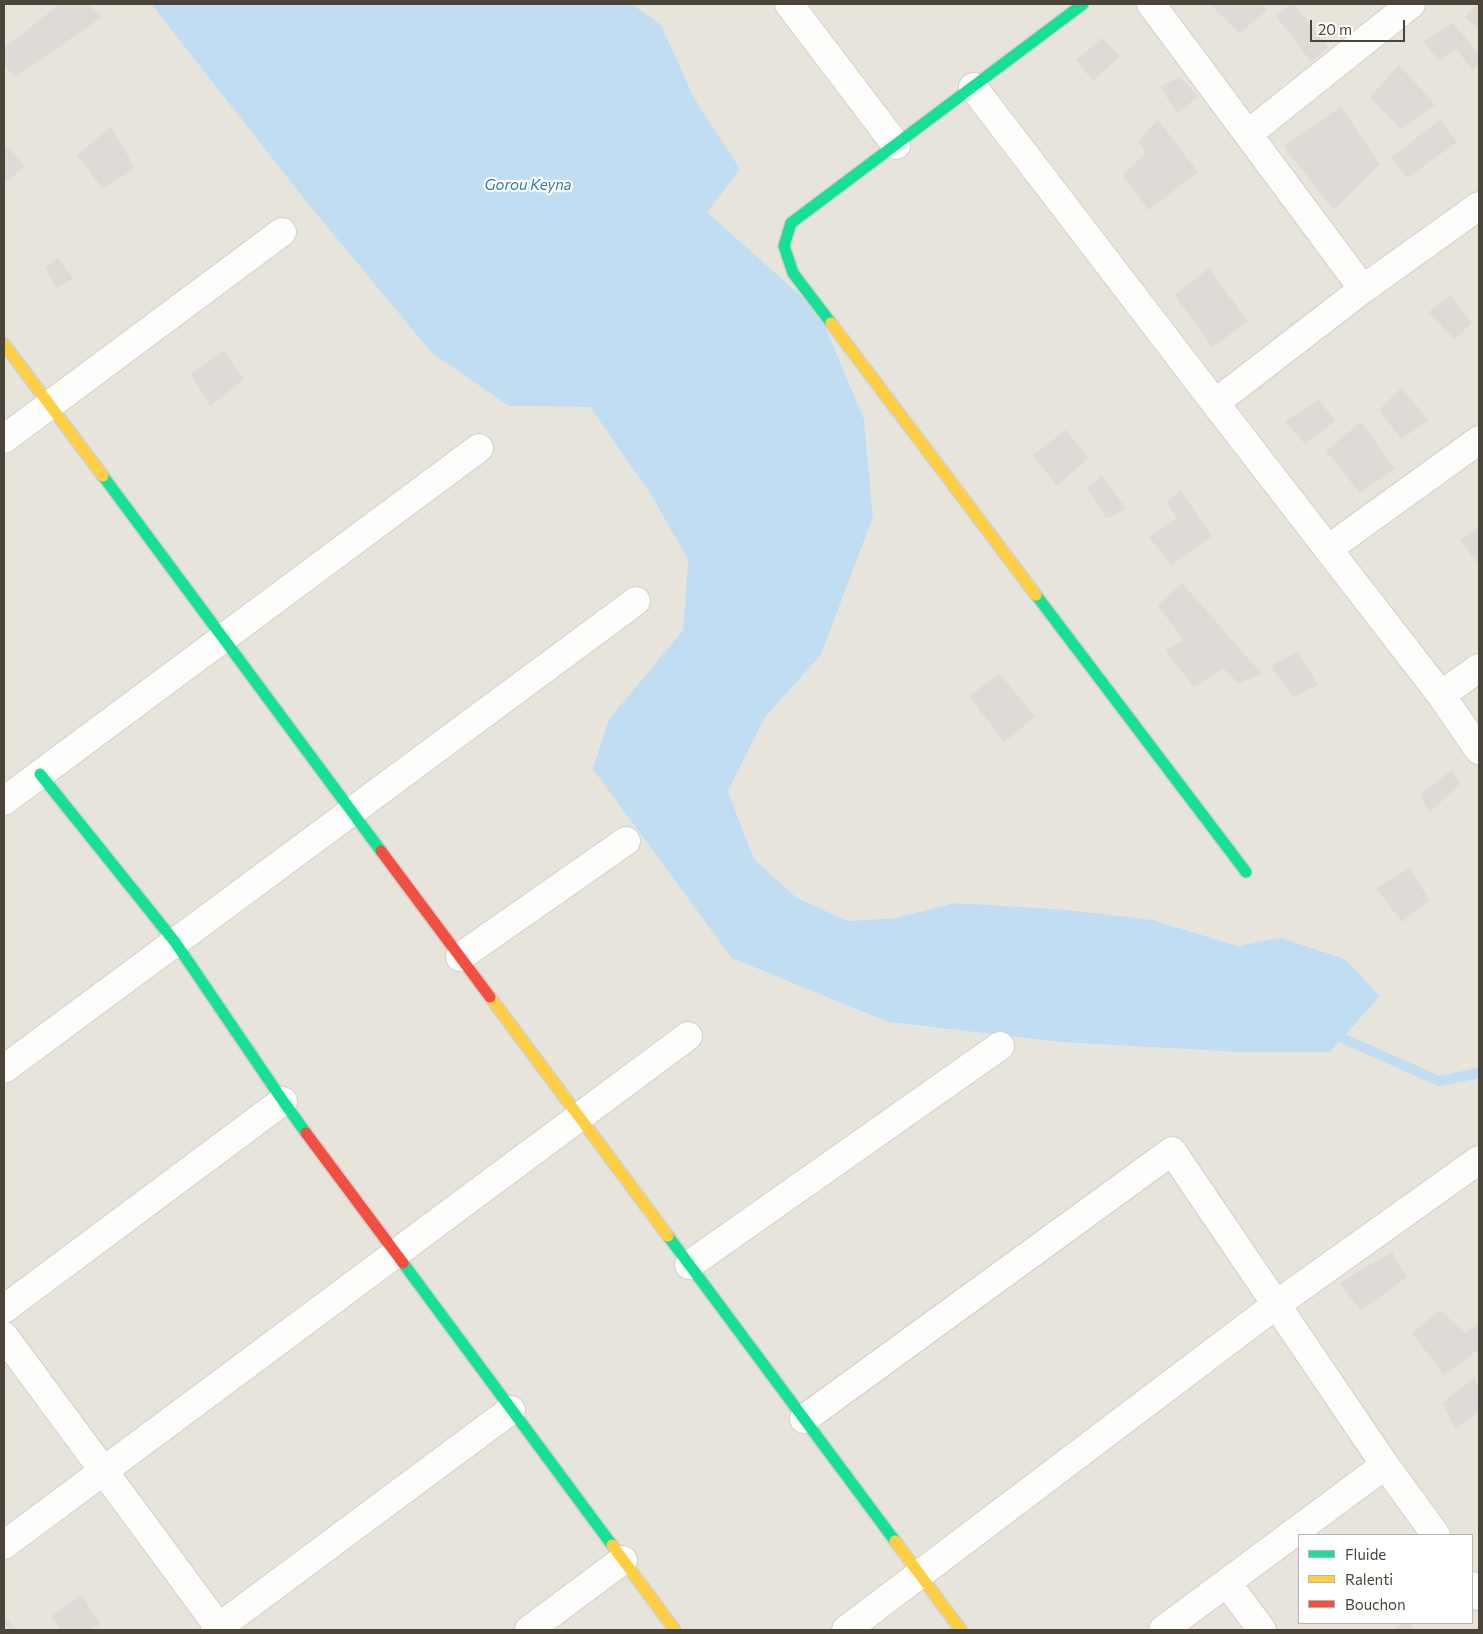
<!DOCTYPE html>
<html>
<head>
<meta charset="utf-8">
<style>
  body { margin:0 }
  #map { position:relative; width:1483px; height:1634px; overflow:hidden; background:#f4f2ee; font-family:Commissioner,sans-serif }
  canvas { display:block }
  .frame { position:absolute; inset:0; border:5px solid #4b4439; pointer-events:none }
  .legend { position:absolute; left:1298px; top:1534px; width:175px; height:90px; box-sizing:border-box; background:#fff; border:1px solid #b7b4b0; margin:0; padding:6px 9px; list-style:none; font-size:15px; color:#4b4439 }
  .legend li { display:flex; align-items:center; gap:10px; height:25px }
  .legend b { width:25px; border:1px solid #b7b4b0 }
  .scale { position:absolute; left:1310px; top:20px; width:95px; height:22px; box-sizing:border-box; border:2px solid #4b4439; border-top:0; padding-left:6px; font-size:15px; line-height:18px; white-space:nowrap; color:#4b4439; -webkit-text-stroke:4px #fff; paint-order:stroke }
</style>
</head>
<body>
<div id="map">
<canvas width="1483" height="1634"></canvas>
<div class="frame"></div>
<ul class="legend">
<li><b style="height:6px;background:#16e098"></b>Fluide</li>
<li><b style="height:6px;background:#ffcf43"></b>Ralenti</li>
<li><b style="height:6px;background:#f24e42"></b>Bouchon</li>
</ul>
<div class="scale">20 m</div>
</div>
<script>
const ctx = document.querySelector('canvas').getContext('2d');
ctx.lineJoin = 'round';
function fillPath(path, color) {
  ctx.fillStyle = color;
  ctx.fill(path, 'evenodd');
}
function shape(rows) {
  const path = new Path2D();
  for (const r of rows) {
    path.moveTo(r[0], r[1]);
    for (let i = 2; i < r.length; i += 2) path.lineTo(r[i], r[i + 1]);
  }
  return path;
}
function stroke(path, color, width, dash) {
  ctx.strokeStyle = color;
  ctx.lineWidth = width;
  ctx.lineCap = dash ? 'butt' : 'round';
  ctx.setLineDash(dash || []);
  ctx.stroke(path);
}
function write(font, color, halo, rows, align = 'center') {
  ctx.font = font + ' Commissioner,sans-serif';
  ctx.lineWidth = 4.5;
  ctx.setLineDash([]);
  ctx.textBaseline = 'middle';
  ctx.strokeStyle = halo;
  ctx.fillStyle = color;
  for (const [text, x, y, turn = 0] of rows) {
    ctx.save();
    ctx.translate(x, y);
    ctx.rotate((+turn || 0) * Math.PI / 180);
    ctx.textAlign = isNaN(turn) ? turn : align;
    if (halo) ctx.strokeText(text, 0, 0);
    ctx.fillText(text, 0, 0);
    ctx.restore();
  }
}
const residential = shape([
  [4,4,151,4,301,195,509,406,590,407,651,495,688,560,683,630,609,719,888,1022,1060,1042,1236,1052,1330,1052,1380,996,1345,959,1280,939,1238,946,1153,920,955,903,895,918,848,921,797,898,754,859,728,791,765,717,821,655,873,517,864,419,819,312,707,212,694,98,661,26,632,4,1479,4,1479,1630,4,1630],
  [1299,1535,1472,1535,1472,1623,1299,1623]
]);
const water = shape([
  [151,4,632,4,661,25,694,98,740,169,707,212,819,312,864,419,873,517,821,655,765,717,728,791,754,859,797,898,848,921,895,918,955,903,1067,910,1153,920,1238,946,1280,938,1345,959,1380,996,1330,1052,1236,1052,1060,1042,888,1022,732,958,593,769,609,719,683,630,688,560,651,495,590,407,509,406,431,352,301,195]
]);
const stream = shape([
  [1331,1033,1439,1081,1479,1073]
]);
const building = shape([
  [60,4,88,4,102,17,15,77,4,65,4,48],
  [1218,4,1263,4,1267,9,1240,33,1213,7],
  [1290,4,1294,4,1328,47,1311,62,1276,16],
  [1476,4,1479,4,1479,29,1465,17],
  [1453,23,1479,54,1479,65,1472,70,1456,48,1440,61,1423,42],
  [1102,38,1120,56,1093,81,1076,60],
  [1399,65,1435,105,1400,129,1370,97],
  [1180,77,1198,97,1177,113,1160,87],
  [1341,107,1380,164,1334,210,1283,146],
  [1158,120,1198,172,1149,210,1122,175,1146,153,1138,141],
  [1440,120,1457,142,1407,178,1391,157],
  [111,127,135,168,103,189,77,155],
  [7,146,25,166,5,183,4,181,4,148],
  [58,258,73,278,56,288,45,268],
  [1209,268,1248,322,1212,347,1175,295],
  [1451,295,1472,323,1454,339,1429,312],
  [224,351,244,379,210,406,191,374],
  [1401,388,1429,420,1401,439,1379,410],
  [1319,400,1335,421,1305,444,1285,421],
  [1361,422,1395,469,1360,493,1326,451],
  [1066,430,1088,458,1057,486,1033,455],
  [1102,475,1127,510,1106,518,1087,488],
  [1180,490,1212,536,1171,565,1149,537,1177,518,1167,503],
  [1479,527,1479,565,1460,540],
  [1182,583,1262,674,1238,683,1223,668,1194,687,1165,650,1184,640,1158,606],
  [1298,652,1318,685,1293,697,1270,666],
  [1000,674,1035,717,1004,742,969,696],
  [1452,770,1460,784,1429,813,1420,794],
  [1410,868,1429,900,1402,922,1376,888],
  [1392,1252,1407,1277,1361,1311,1339,1283],
  [1440,1310,1465,1333,1479,1324,1479,1349,1444,1375,1412,1333],
  [1474,1378,1479,1386,1479,1412,1456,1429,1442,1403],
  [81,1595,101,1624,89,1630,61,1630,51,1617],
  [4,1615,16,1630,4,1630],
  [1402,1623,1409,1623,1414,1630,1393,1630]
]);
const street = shape([
  [789,4,896,145],
  [1151,4,1363,289],
  [973,87,1215,403,1441,695,1479,750],
  [1248,134,1411,4],
  [1215,403,1363,289,1479,206],
  [4,439,282,232],
  [1328,549,1479,440],
  [1441,695,1479,668],
  [4,801,479,448],
  [460,957,626,841],
  [4,1069,636,601],
  [689,1265,1000,1046],
  [4,1309,283,1101],
  [4,1336,221,1630],
  [804,1419,1172,1151,1385,1465,1436,1535],
  [4,1545,688,1036],
  [1227,1583,1262,1630],
  [1472,1586,1479,1596],
  [215,1630,511,1410],
  [529,1630,623,1560],
  [846,1630,1277,1304,1479,1160],
  [1163,1630,1385,1465]
]);
const fast = shape([
  [831,323,793,273,784,246,791,223,1083,4],
  [103,476,381,851],
  [1036,595,1246,872],
  [40,774,175,942,283,1101,306,1133],
  [668,1236,895,1541],
  [403,1263,612,1545]
]);
const slow = shape([
  [831,323,1036,595],
  [4,344,103,476],
  [490,997,668,1236],
  [895,1541,961,1630],
  [612,1545,675,1630]
]);
const jam = shape([
  [381,851,490,997],
  [306,1133,403,1263]
]);
const waterNames = [
  ["Gorou Keyna",528,185]
];
fillPath(residential, '#e7e4dc');
fillPath(water, '#c0ddf1');
stroke(stream, '#c0ddf1', 10);
fillPath(building, '#dedbd6');
stroke(street, '#d2d0cb', 30);
stroke(fast, '#d3cfc5', 14);
stroke(slow, '#d3cfc5', 14);
stroke(jam, '#d3cfc5', 14);
stroke(street, '#fdfdfc', 28);
stroke(fast, '#16e098', 11);
stroke(slow, '#ffcf43', 11);
stroke(jam, '#f24e42', 11);
write('italic 15px', '#2e7ab2', '#fff', waterNames);
</script>
</body>
</html>
